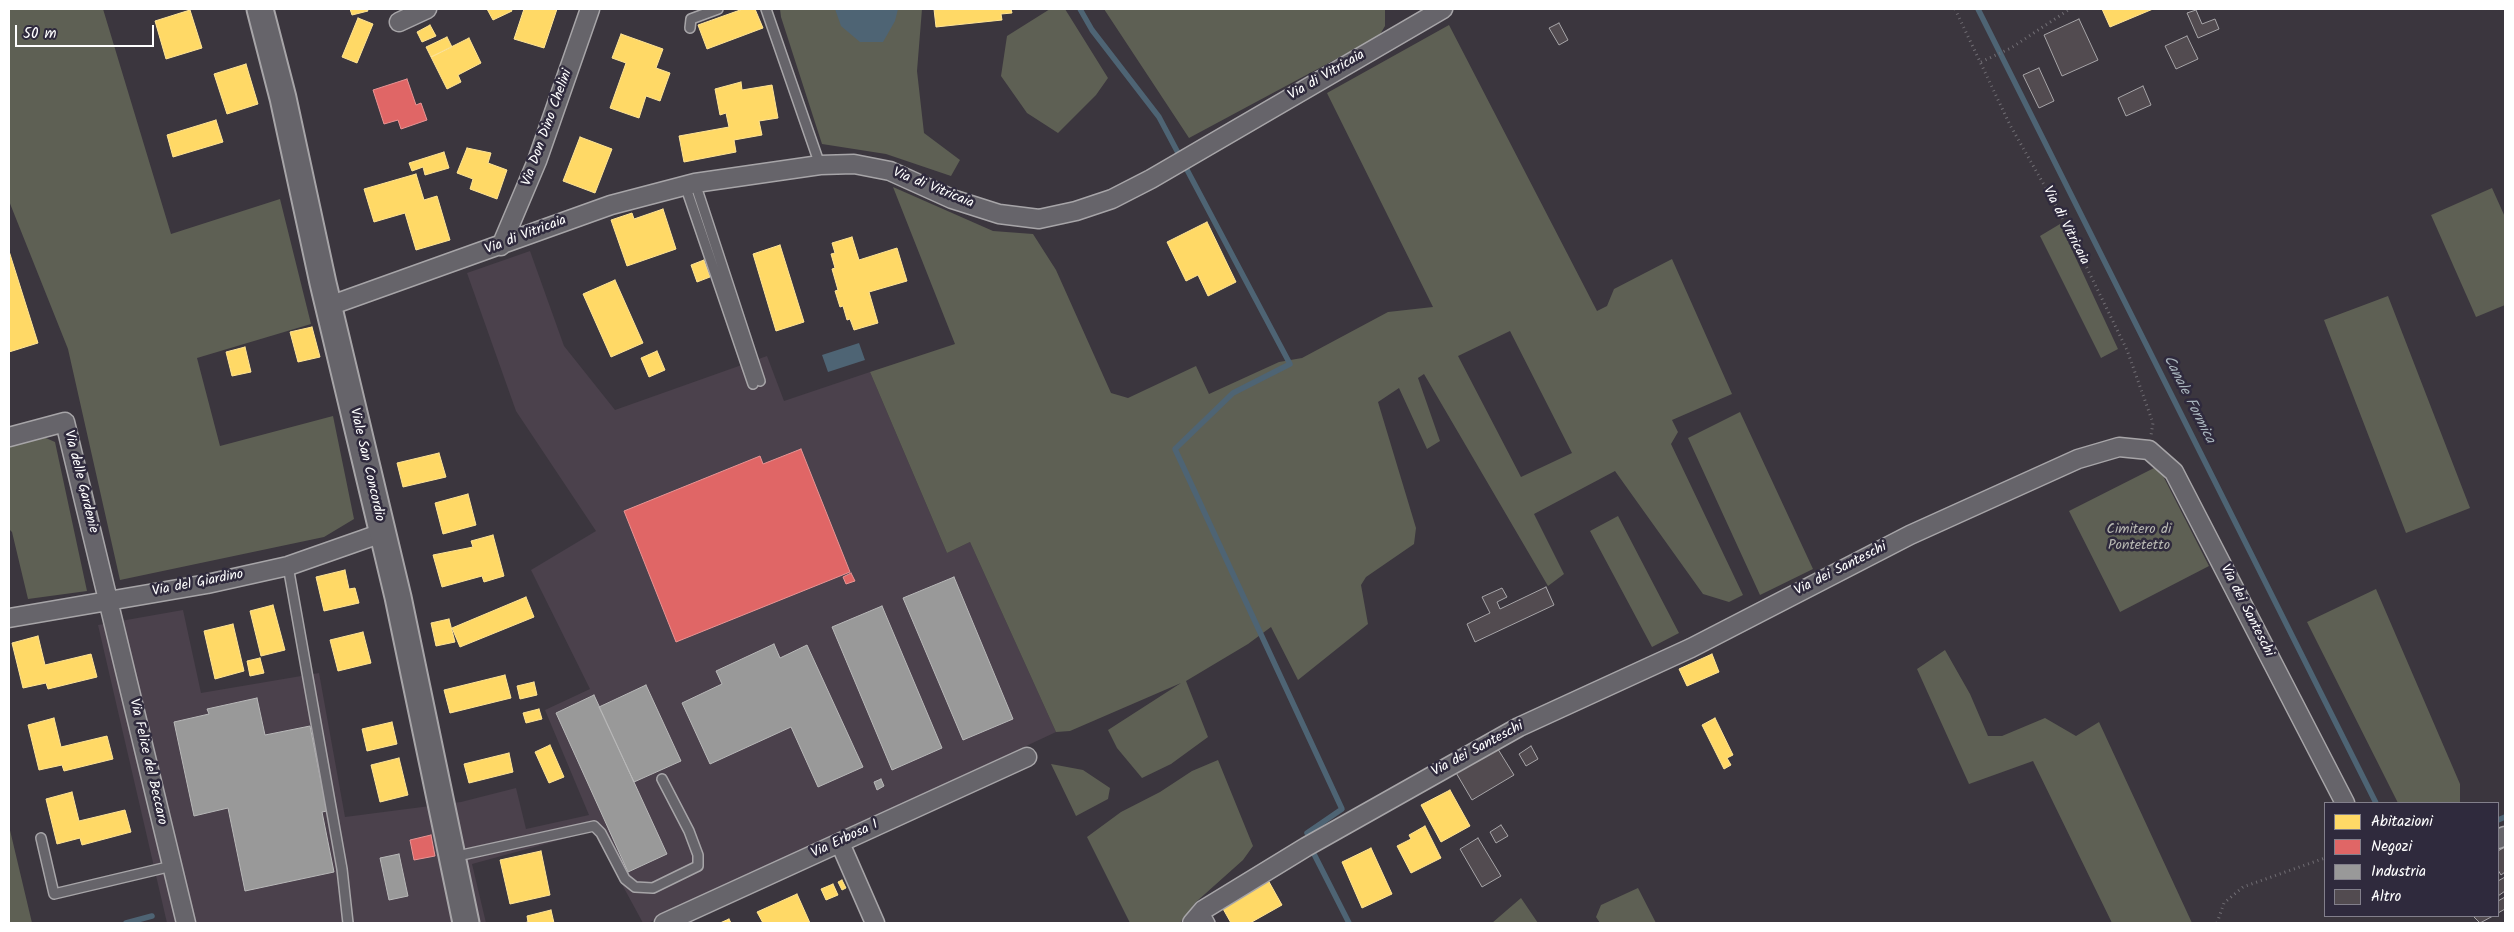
<!DOCTYPE html>
<html>
<head>
<meta charset="utf-8">
<style>
  body { margin:0 }
  #map { position:relative; width:2514px; height:932px; overflow:hidden; background:#3b363e; font-family:Kalam,sans-serif }
  canvas { display:block }
  .frame { position:absolute; inset:0; border:10px solid #fff; pointer-events:none }
  .legend { position:absolute; left:2324px; top:802px; width:175px; height:115px; box-sizing:border-box; background:#2f2a3d; border:1px solid #827f8b; margin:0; padding:6px 9px; list-style:none; font-size:15px; color:#fff }
  .legend li { display:flex; align-items:center; gap:10px; height:25px }
  .legend b { width:25px; border:1px solid #827f8b }
  .scale { position:absolute; left:15px; top:25px; width:139px; height:22px; box-sizing:border-box; border:2px solid #fff; border-top:0; padding-left:6px; font-size:15px; line-height:18px; white-space:nowrap; color:#fff; -webkit-text-stroke:4px #2f2a3d; paint-order:stroke }
</style>
</head>
<body>
<div id="map">
<canvas width="2514" height="932"></canvas>
<div class="frame"></div>
<ul class="legend">
<li><b style="height:14px;background:#ffd966"></b>Abitazioni</li>
<li><b style="height:14px;background:#e06666"></b>Negozi</li>
<li><b style="height:14px;background:#999"></b>Industria</li>
<li><b style="height:14px;background:#524b50"></b>Altro</li>
</ul>
<div class="scale">50 m</div>
</div>
<script>
const ctx = document.querySelector('canvas').getContext('2d');
ctx.lineJoin = 'round';
function fillPath(path, color) {
  ctx.fillStyle = color;
  ctx.fill(path, 'evenodd');
}
function shape(rows) {
  const path = new Path2D();
  for (const r of rows) {
    path.moveTo(r[0], r[1]);
    for (let i = 2; i < r.length; i += 2) path.lineTo(r[i], r[i + 1]);
  }
  return path;
}
function stroke(path, color, width, dash) {
  ctx.strokeStyle = color;
  ctx.lineWidth = width;
  ctx.lineCap = dash ? 'butt' : 'round';
  ctx.setLineDash(dash || []);
  ctx.stroke(path);
}
function write(font, color, halo, rows, align = 'center') {
  ctx.font = font + ' Kalam,sans-serif';
  ctx.lineWidth = 5;
  ctx.setLineDash([]);
  ctx.textBaseline = 'middle';
  ctx.strokeStyle = halo;
  ctx.fillStyle = color;
  for (const [text, x, y, turn = 0] of rows) {
    ctx.save();
    ctx.translate(x, y);
    ctx.rotate((+turn || 0) * Math.PI / 180);
    ctx.textAlign = isNaN(turn) ? turn : align;
    if (halo) ctx.strokeText(text, 0, 0);
    ctx.fillText(text, 0, 0);
    ctx.restore();
  }
}
const built = shape([
  [530,251,564,346,615,410,767,356,784,401,870,372,947,553,970,542,1056,732,648,923,643,923,593,831,472,864,486,923,167,923,98,625,183,610,201,693,319,673,345,817,461,802,516,788,526,829,589,815,545,710,590,689,531,570,596,531,516,411,467,273]
]);
const green = shape([
  [9,9,103,9,171,234,280,199,311,324,197,358,220,446,333,416,354,519,324,537,120,580,68,349,9,201],
  [780,9,922,9,917,71,924,133,960,160,951,176,886,154,822,144,781,17],
  [1050,9,1065,9,1108,78,1096,95,1058,133,1027,113,1001,76,1007,36],
  [1104,9,1385,9,1385,26,1379,36,1189,138],
  [1449,25,1597,311,1607,306,1614,289,1672,259,1732,394,1672,420,1678,432,1671,444,1743,595,1729,602,1703,594,1615,471,1534,514,1564,574,1548,586,1424,374,1418,378,1440,441,1427,449,1399,388,1378,402,1416,528,1414,544,1366,577,1361,585,1368,624,1298,680,1271,627,1248,644,1186,681,1208,737,1171,764,1142,778,1117,748,1108,730,1181,683,1070,731,1056,732,970,542,947,553,870,372,955,344,893,187,993,231,1033,234,1056,270,1111,393,1128,398,1196,366,1209,394,1279,362,1302,358,1388,312,1433,307,1327,93],
  [1510,331,1572,453,1521,477,1458,356],
  [2492,188,2505,217,2505,305,2476,317,2431,215],
  [2060,224,2118,349,2101,358,2040,236],
  [2388,296,2470,508,2406,533,2324,320],
  [1740,412,1813,569,1760,595,1688,438],
  [39,435,55,442,87,591,28,599,12,532,9,529,9,445],
  [2158,466,2209,566,2120,612,2069,511],
  [1618,516,1679,633,1652,647,1590,531],
  [2376,589,2460,784,2460,803,2398,803,2307,622],
  [1945,650,1970,694,1988,736,2002,736,2045,718,2076,736,2099,722,2192,923,2112,923,2033,761,1969,784,1917,669],
  [1218,760,1253,846,1243,860,1196,902,1180,923,1130,923,1087,837,1121,812,1160,792,1192,771],
  [1051,764,1083,770,1110,788,1108,799,1076,816],
  [9,826,32,923,9,923],
  [1638,888,1656,923,1600,923,1596,917,1601,905],
  [1521,898,1538,923,1492,923]
]);
const water = shape([
  [835,9,898,9,895,21,883,42,860,42,841,26],
  [859,343,865,360,828,372,822,355]
]);
const homes = shape([
  [350,9,367,9,368,11,352,15,350,9],
  [487,9,511,9,512,11,493,20,487,9],
  [524,9,557,9,544,48,514,39,524,9],
  [743,9,755,9,763,28,707,49,698,25,743,9],
  [934,9,1011,9,1012,13,1001,14,1002,20,936,27,934,9],
  [2102,9,2153,9,2110,27,2102,9],
  [190,10,202,48,166,59,155,21,190,10],
  [358,18,373,24,357,63,342,57,358,18],
  [430,25,436,36,422,42,417,32,430,25],
  [621,34,663,49,656,68,670,73,660,101,646,96,639,118,610,108,626,63,612,58,621,34],
  [447,37,452,47,431,57,426,47,447,37],
  [469,38,481,63,458,75,461,82,447,89,431,57,469,38],
  [246,64,258,104,227,114,214,74,246,64],
  [741,82,742,90,772,85,778,118,759,121,762,135,734,140,736,152,684,162,679,136,729,127,726,113,720,115,715,89,741,82],
  [216,120,223,142,173,157,167,135,216,120],
  [580,137,612,149,595,193,563,181,580,137],
  [467,148,491,153,488,163,507,170,497,199,470,189,473,179,457,173,467,148],
  [444,152,449,168,425,175,423,167,412,171,409,163,444,152],
  [416,174,424,200,437,196,450,240,416,250,405,213,374,222,364,189,416,174],
  [663,209,676,249,627,266,611,220,632,213,634,219,663,209],
  [1207,222,1236,282,1208,296,1198,275,1186,281,1167,242,1207,222],
  [852,237,859,260,897,248,907,281,869,292,878,323,854,330,850,319,847,320,843,306,840,307,835,291,838,290,832,269,835,268,831,254,835,253,832,243,852,237],
  [780,245,804,322,776,331,753,254,780,245],
  [9,251,38,343,9,352,9,251],
  [704,260,710,277,697,282,691,265,704,260],
  [615,280,643,343,611,357,583,294,615,280],
  [312,327,320,357,298,362,290,332,312,327],
  [245,347,251,372,232,376,226,352,245,347],
  [657,351,665,370,649,377,641,358,657,351],
  [439,453,446,477,403,487,397,463,439,453],
  [468,494,476,525,443,534,435,503,468,494],
  [493,535,504,576,484,582,482,576,442,587,433,555,473,547,471,541,493,535],
  [345,570,349,589,355,588,359,603,324,611,316,577,345,570],
  [526,597,534,617,460,647,452,628,526,597],
  [273,605,285,650,261,656,250,611,273,605],
  [449,619,455,642,436,646,431,623,449,619],
  [233,624,244,671,215,679,204,631,233,624],
  [363,632,371,663,338,671,330,640,363,632],
  [38,636,45,665,91,654,97,677,48,689,46,683,23,688,12,643,38,636],
  [1712,654,1719,672,1687,686,1679,669,1712,654],
  [260,658,264,673,250,676,247,661,260,658],
  [505,675,511,698,450,713,444,690,505,675],
  [534,682,537,695,520,699,517,686,534,682],
  [539,709,542,719,526,723,523,713,539,709],
  [54,718,61,747,107,736,113,759,64,771,62,765,39,770,28,725,54,718],
  [1715,718,1733,755,1727,758,1731,765,1724,769,1702,725,1715,718],
  [392,722,397,744,367,751,362,729,392,722],
  [550,745,564,777,549,783,535,752,550,745],
  [509,753,513,772,469,783,464,764,509,753],
  [399,758,408,795,380,802,371,765,399,758],
  [1450,790,1470,826,1441,842,1421,805,1450,790],
  [72,792,79,821,125,810,131,832,82,845,80,838,57,844,46,799,72,792],
  [1425,826,1441,858,1411,873,1397,846,1411,839,1409,835,1425,826],
  [1371,848,1392,894,1362,908,1342,862,1371,848],
  [541,851,550,895,510,904,500,860,541,851],
  [842,880,846,888,842,890,838,882,842,880],
  [1268,880,1282,905,1250,923,1231,923,1222,907,1268,880],
  [833,884,838,895,826,900,821,889,833,884],
  [797,894,810,923,763,923,757,912,797,894],
  [551,910,554,923,523,923,528,922,527,916,551,910],
  [729,919,731,923,720,923,729,919]
]);
const shops = shape([
  [407,79,416,105,421,103,427,120,401,129,398,120,384,124,373,90,407,79],
  [801,449,850,572,676,642,624,511,760,456,763,464,801,449],
  [851,573,855,581,846,584,843,577,851,573],
  [431,835,435,856,414,860,410,840,431,835]
]);
const industry = shape([
  [954,577,1013,719,963,740,903,598,954,577],
  [882,606,942,748,892,770,832,627,882,606],
  [774,644,780,658,807,645,863,767,818,787,791,727,710,764,682,703,722,684,716,671,774,644],
  [646,685,681,761,634,782,599,707,646,685],
  [594,695,667,854,628,872,556,713,594,695],
  [257,698,265,735,310,726,327,811,322,812,334,872,245,891,228,808,194,816,174,722,209,714,207,709,257,698],
  [881,779,884,786,877,790,874,782,881,779],
  [399,854,408,896,389,900,380,858,399,854]
]);
const stream = shape([
  [1080,9,1092,30,1159,117,1290,364,1233,393,1175,449,1342,809,1307,833],
  [1978,9,2376,803],
  [2498,820,2505,817],
  [1314,854,1349,923],
  [126,923,152,916]
]);
const building = shape([
  [2196,10,2202,24,2215,19,2219,29,2198,38,2187,13,2196,10],
  [2079,19,2098,60,2062,76,2044,35,2079,19],
  [1559,23,1568,40,1559,45,1549,28,1559,23],
  [2187,36,2198,59,2176,69,2165,46,2187,36],
  [2039,68,2054,101,2039,108,2023,75,2039,68],
  [2143,86,2151,105,2126,116,2118,98,2143,86],
  [1546,587,1554,605,1475,642,1467,624,1490,613,1482,597,1502,588,1507,597,1497,602,1500,609,1546,587],
  [1496,746,1514,775,1472,800,1455,771,1496,746],
  [1531,746,1538,759,1526,766,1519,754,1531,746],
  [1501,825,1508,836,1496,843,1490,832,1501,825],
  [1478,838,1501,876,1482,887,1460,849,1478,838],
  [2505,847,2505,872,2501,875,2498,870,2498,851,2505,847],
  [2505,877,2505,891,2498,896,2498,881,2505,877],
  [2505,897,2505,909,2498,913,2498,901,2505,897],
  [2473,916,2493,916,2480,923,2473,916]
]);
const path = shape([
  [1955,9,2010,125,2060,213,2127,350,2153,423,2151,435],
  [1981,62,2011,48,2070,9],
  [2217,923,2224,903,2243,887,2325,858]
]);
const lane = shape([
  [766,9,820,165],
  [690,28,691,19,718,9],
  [695,183,760,381],
  [685,185,753,384],
  [288,566,342,869,348,923],
  [41,838,54,894,172,866],
  [453,857,594,826,601,833,625,879,635,887,653,888,698,866,698,855,689,831,662,779],
  [1203,910,1210,923]
]);
const street = shape([
  [399,22,427,9],
  [501,246,537,161,590,9],
  [329,306,611,205,695,183,820,165,854,164,890,171,952,199,999,214,1039,219,1076,211,1112,199,1151,179,1443,9],
  [9,437,65,422,186,923],
  [9,618,207,584,288,566,382,533],
  [2498,839,2505,836],
  [840,843,875,923],
  [664,923,1027,757],
  [1192,923,1203,910,1306,847,1519,727,1691,648,1910,535,2078,459,2119,447,2149,450,2174,472,2345,803]
]);
const secondary = shape([
  [260,9,283,98,323,283,398,597,466,923]
]);
const streetNames = [
  ["Via di Vitricaia",1327,76,-30],
  ["Via Don Dino Chelini",548,128,-70],
  ["Via di Vitricaia",933,189,22],
  ["Via di Vitricaia",2065,226,63],
  ["Via di Vitricaia",526,236,-21],
  ["Viale San Concordio",366,465,77],
  ["Via delle Gardenie",80,482,76],
  ["Via dei Santeschi",1841,570,-27],
  ["Via del Giardino",198,584,-11],
  ["Via dei Santeschi",2246,611,63],
  ["Via dei Santeschi",1478,750,-28],
  ["Via Felice del Beccaro",147,762,77],
  ["Via Erbosa I",845,840,-25]
];
const parkNames = [
  ["Cimitero di",2139,531],
  ["Pontetetto",2139,547]
];
const waterNames = [
  ["Canale Formica",2188,400,63]
];
fillPath(built, '#4b414c');
fillPath(green, '#5e6054');
fillPath(water, '#4e6474');
fillPath(homes, '#ffd966');
stroke(homes, '#ffe494', 1);
fillPath(shops, '#e06666');
stroke(shops, '#e99494', 1);
fillPath(industry, '#999');
stroke(industry, '#b8b8b8', 1);
stroke(stream, '#4e6474', 5.5);
fillPath(building, '#524b50');
stroke(building, '#a7a5a8', 1);
stroke(lane, '#a7a5a8', 12);
stroke(street, '#a7a5a8', 21);
stroke(secondary, '#a7a5a8', 29);
stroke(path, '#706d73', 3, [1, 4]);
stroke(lane, '#66646a', 9);
stroke(street, '#66646a', 18);
stroke(secondary, '#66646a', 25);
write('14px', '#fff', '#2f2a3d', streetNames);
write('14px', '#b9bab4', '#2f2a3d', parkNames);
write('italic 15px', '#a8b4bc', '#2f2a3d', waterNames);
</script>
</body>
</html>
